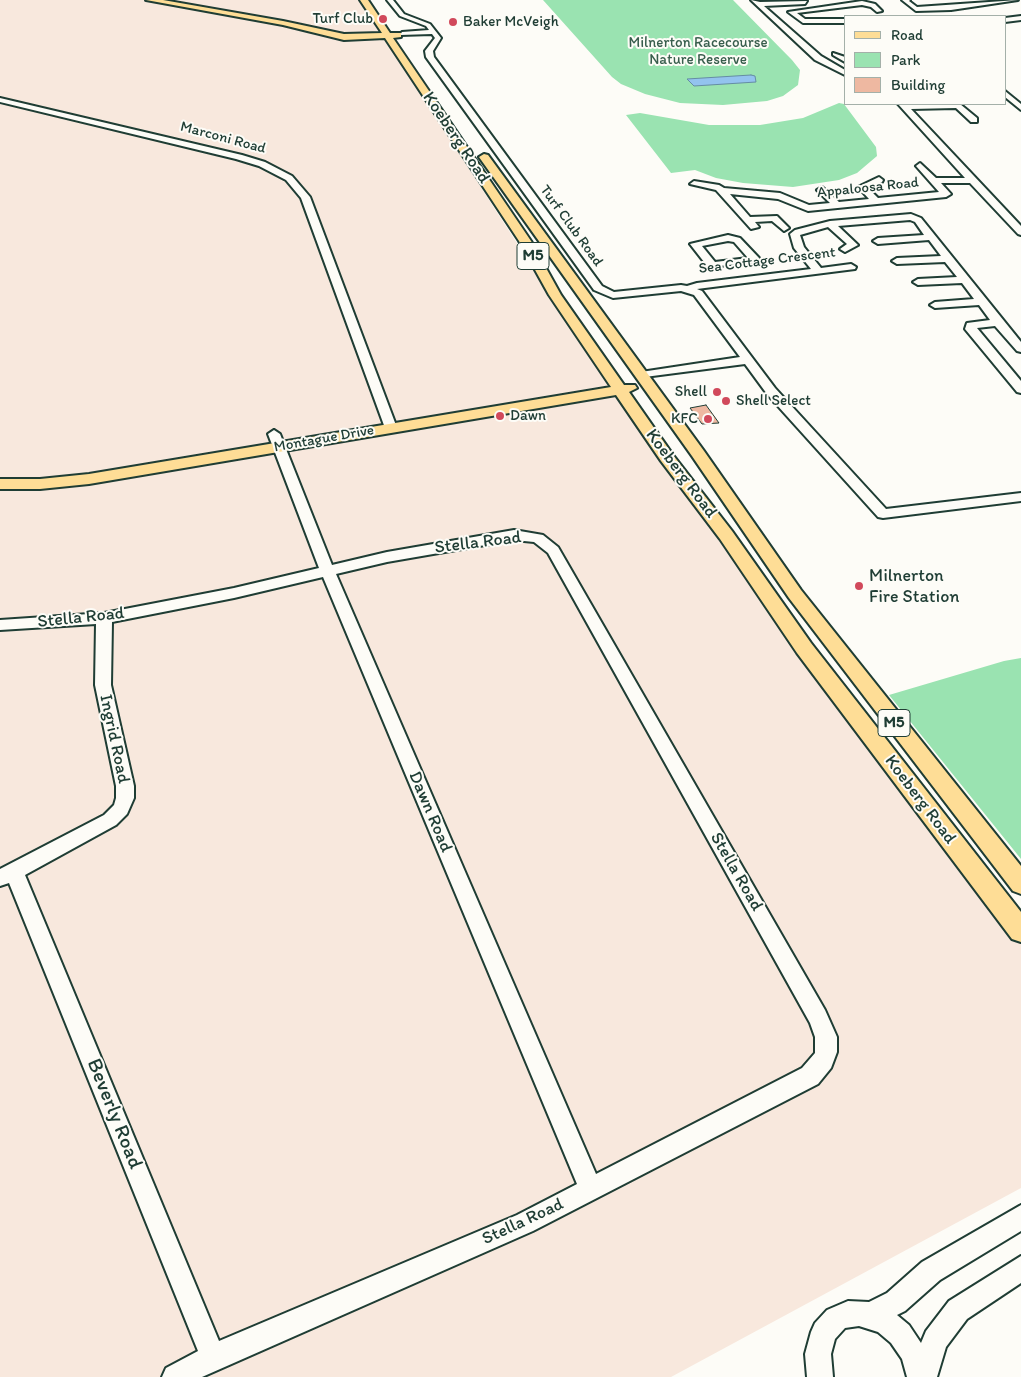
<!DOCTYPE html>
<html>
<head>
<meta charset="utf-8">
<style>
  body { margin:0 }
  #map { position:relative; width:1021px; height:1377px; overflow:hidden; background:#fdfcf7; font-family:Itim,sans-serif }
  canvas { display:block }
  .legend { position:absolute; left:844px; top:15px; width:162px; height:90px; box-sizing:border-box; background:#fdfcf7; border:1px solid #a4b0a9; margin:0; padding:6px 9px; list-style:none; font-size:15px; color:#1f3d34 }
  .legend li { display:flex; align-items:center; gap:10px; height:25px }
  .legend b { width:25px; border:1px solid #a4b0a9 }
</style>
</head>
<body>
<div id="map">
<canvas width="1021" height="1377"></canvas>
<ul class="legend">
<li><b style="height:6px;background:#fedd96"></b>Road</li>
<li><b style="height:14px;background:#9ae3b1"></b>Park</li>
<li><b style="height:14px;background:#eeb8a1"></b>Building</li>
</ul>
</div>
<script>
const ctx = document.querySelector('canvas').getContext('2d');
ctx.lineJoin = 'round';
function fillPath(path, color) {
  ctx.fillStyle = color;
  ctx.fill(path, 'evenodd');
}
function shape(rows) {
  const path = new Path2D();
  for (const r of rows) {
    path.moveTo(r[0], r[1]);
    for (let i = 2; i < r.length; i += 2) path.lineTo(r[i], r[i + 1]);
  }
  return path;
}
function stroke(path, color, width, dash) {
  ctx.strokeStyle = color;
  ctx.lineWidth = width;
  ctx.lineCap = dash ? 'butt' : 'round';
  ctx.setLineDash(dash || []);
  ctx.stroke(path);
}
function write(font, color, halo, rows, align = 'center') {
  ctx.font = font + ' Itim,sans-serif';
  ctx.lineWidth = 4;
  ctx.setLineDash([]);
  ctx.textBaseline = 'middle';
  ctx.strokeStyle = halo;
  ctx.fillStyle = color;
  for (const [text, x, y, turn = 0] of rows) {
    ctx.save();
    ctx.translate(x, y);
    ctx.rotate((+turn || 0) * Math.PI / 180);
    ctx.textAlign = isNaN(turn) ? turn : align;
    if (halo) ctx.strokeText(text, 0, 0);
    ctx.fillText(text, 0, 0);
    ctx.restore();
  }
}
const built = shape([
  [0,0,360,0,624,409,1021,943,1021,1188,671,1377,0,1377]
]);
const green = shape([
  [543,0,733,0,792,60,800,70,798,85,783,96,767,101,723,105,680,103,645,94,621,84,612,77],
  [839,103,844,104,876,147,877,156,857,173,839,180,793,187,743,183,716,178,695,170,671,173,626,115,640,113,709,125,760,125,803,118],
  [1021,658,1021,859,889,695,1004,661]
]);
const water = shape([
  [751,75,755,76,756,82,694,86,687,79,751,75]
]);
const building = shape([
  [706,405,719,423,702,424,690,408,706,405]
]);
const minor = shape([
  [387,0,393,0,404,14,430,24,441,38,433,51,434,57,602,286,614,292,681,285,687,286,697,283,811,269,794,248,790,234,795,230,830,221,911,214,921,218,1021,342,1021,352,1017,351,995,326,977,328,1021,381,1021,393,1017,392,965,329,967,323,990,320,979,305,935,308,930,305,935,302,974,299,962,283,918,285,913,282,918,279,957,277,945,262,897,264,892,261,897,258,941,256,929,240,878,244,873,241,878,238,924,235,915,222,910,220,838,226,858,245,845,252,840,249,847,244,828,227,800,235,804,247,821,268,851,264,856,267,855,269,697,289,702,291,775,388,886,509,1021,493,1021,501,883,518,878,517,767,394,745,364,637,378,637,374,641,372,740,357,694,295,681,291,613,298,594,290,426,57,425,51,435,38,432,34,400,35,402,32,429,30,426,26,400,16,387,0],
  [751,0,760,2,807,1,805,4,764,6,821,56,845,70,845,75,815,60,751,0],
  [902,0,910,0,909,1,917,7,1018,0,951,10,916,11,902,0],
  [862,1,875,4,882,11,877,12,871,7,862,5,797,13,805,19,845,19,845,23,803,23,788,12,862,1],
  [1021,16,1021,20,1005,22,1005,18,1021,16],
  [833,53,845,57,845,62,833,55,833,53],
  [1005,91,1021,104,1021,110,1005,97,1005,91],
  [0,98,242,155,265,162,292,176,310,197,397,428,395,431,391,432,385,428,301,198,286,180,259,166,236,159,0,102,0,98],
  [898,104,960,104,977,118,977,122,971,122,956,108,911,109,1021,226,1021,235,1018,234,970,183,941,183,951,194,946,197,808,211,778,199,730,194,750,217,777,216,789,228,784,231,772,221,755,222,759,227,751,229,716,190,690,184,694,181,719,185,724,188,780,193,809,205,830,203,817,190,822,187,839,202,869,199,858,187,879,177,883,180,882,182,868,188,878,198,939,192,916,166,920,163,936,178,965,178,898,104],
  [728,235,740,238,759,258,759,262,708,267,690,244,728,235],
  [728,241,734,242,748,258,715,262,702,246,728,241],
  [274,430,280,434,332,565,387,552,514,530,543,535,558,547,825,1010,837,1037,837,1052,831,1068,818,1084,533,1231,202,1377,162,1377,166,1368,198,1351,9,883,0,886,0,869,104,815,114,805,116,798,116,786,95,685,96,624,0,630,0,620,104,613,234,588,319,568,268,434,274,430],
  [514,540,534,542,548,553,810,1023,815,1037,815,1053,802,1068,596,1174,336,574,387,562,514,540],
  [323,577,577,1184,517,1215,219,1341,25,875,116,825,127,814,134,798,134,786,111,685,112,622,234,598,323,577],
  [1021,1205,1021,1231,940,1280,905,1311,897,1315,909,1325,921,1343,926,1331,949,1301,1021,1256,1021,1283,967,1319,946,1347,937,1377,907,1377,902,1359,891,1343,878,1332,859,1326,845,1328,835,1339,831,1354,833,1377,807,1377,805,1354,811,1332,815,1323,827,1310,848,1301,869,1302,887,1293,922,1262,1021,1205]
]);
const major = shape([
  [146,0,163,0,283,21,344,34,382,33,360,0,368,0,390,33,401,33,401,37,393,38,531,241,561,295,624,385,635,385,637,388,629,392,673,455,732,531,811,643,1021,912,1021,942,1012,939,797,653,720,539,661,461,616,395,89,484,40,489,0,489,0,479,40,479,89,474,611,387,549,295,519,241,385,38,344,40,283,25,146,0],
  [484,154,488,155,704,451,801,590,1021,866,1021,894,1013,891,789,598,692,456,479,157,484,154]
]);
const markers = [
  [383,19,5,"#d1495b"],
  [453,22,5,"#d1495b"],
  [717,392,5,"#d1495b"],
  [726,401,5,"#d1495b"],
  [500,416,5,"#d1495b"],
  [708,419,5,"#d1495b"],
  [859,586,5,"#d1495b"]
];
const farPoinames = [
  ["Turf Club",373,19],
  ["Baker McVeigh",463,22,"left"],
  ["Shell",707,392],
  ["Shell Select",736,401,"left"],
  ["Dawn",510,416,"left"],
  ["KFC",698,419]
];
const farParknames = [
  ["Milnerton Racecourse",698,43],
  ["Nature Reserve",698,60]
];
const farStreetnames = [
  ["Marconi Road",223,138,15],
  ["Appaloosa Road",868,188,-6],
  ["Turf Club Road",571,226,54],
  ["Sea Cottage Crescent",767,261,-7],
  ["Montague Drive",324,439,-10]
];
const shields = [
  [533,256,32],
  [894,723,32]
];
const shieldNames = [
  ["M5",533,256],
  ["M5",894,723]
];
const streetNames = [
  ["Koeberg Road",456,138,56],
  ["Koeberg Road",681,474,53],
  ["Stella Road",478,543,-7],
  ["Stella Road",81,618,-6],
  ["Ingrid Road",114,739,78],
  ["Koeberg Road",920,800,53],
  ["Dawn Road",430,812,67],
  ["Stella Road",736,872,60],
  ["Stella Road",523,1222,-25]
];
const poiNames = [
  ["Milnerton",869,576],
  ["Fire Station",869,597]
];
const nearStreetnames = [
  ["Beverly Road",114,1114,68]
];
fillPath(built, '#f8e8dd');
fillPath(green, '#9ae3b1');
fillPath(water, '#93c3ee');
stroke(water, '#658da4', 1);
fillPath(building, '#eeb8a1');
stroke(building, '#1f3d34', 1);
stroke(minor, '#1f3d34', 4);
stroke(major, '#1f3d34', 4);
fillPath(minor, '#fdfcf7');
fillPath(major, '#fedd96');
for (const [x, y, r, color] of markers) {
  const dot = new Path2D();
  dot.arc(x, y, r, 0, 2 * Math.PI);
  ctx.fillStyle = color;
  ctx.fill(dot);
  stroke(dot, '#fdfcf7', 2);
}
write('15px', '#1f3d34', '#fdfcf7', farPoinames, 'right');
write('15px', '#385e4d', '#fdfcf7', farParknames);
write('15px', '#1f3d34', '#fdfcf7', farStreetnames);
for (const [x, y, w] of shields) {
  const box = new Path2D();
  box.roundRect(x - w / 2, y - 13.5, w, 27, 4);
  ctx.fillStyle = '#fdfcf7';
  ctx.fill(box);
  stroke(box, '#1f3d34', 1);
}
write('bold 16px', '#1f3d34', null, shieldNames);
write('18px', '#1f3d34', '#fdfcf7', streetNames);
write('18px', '#1f3d34', '#fdfcf7', poiNames, 'left');
write('21px', '#1f3d34', '#fdfcf7', nearStreetnames);
</script>
</body>
</html>
